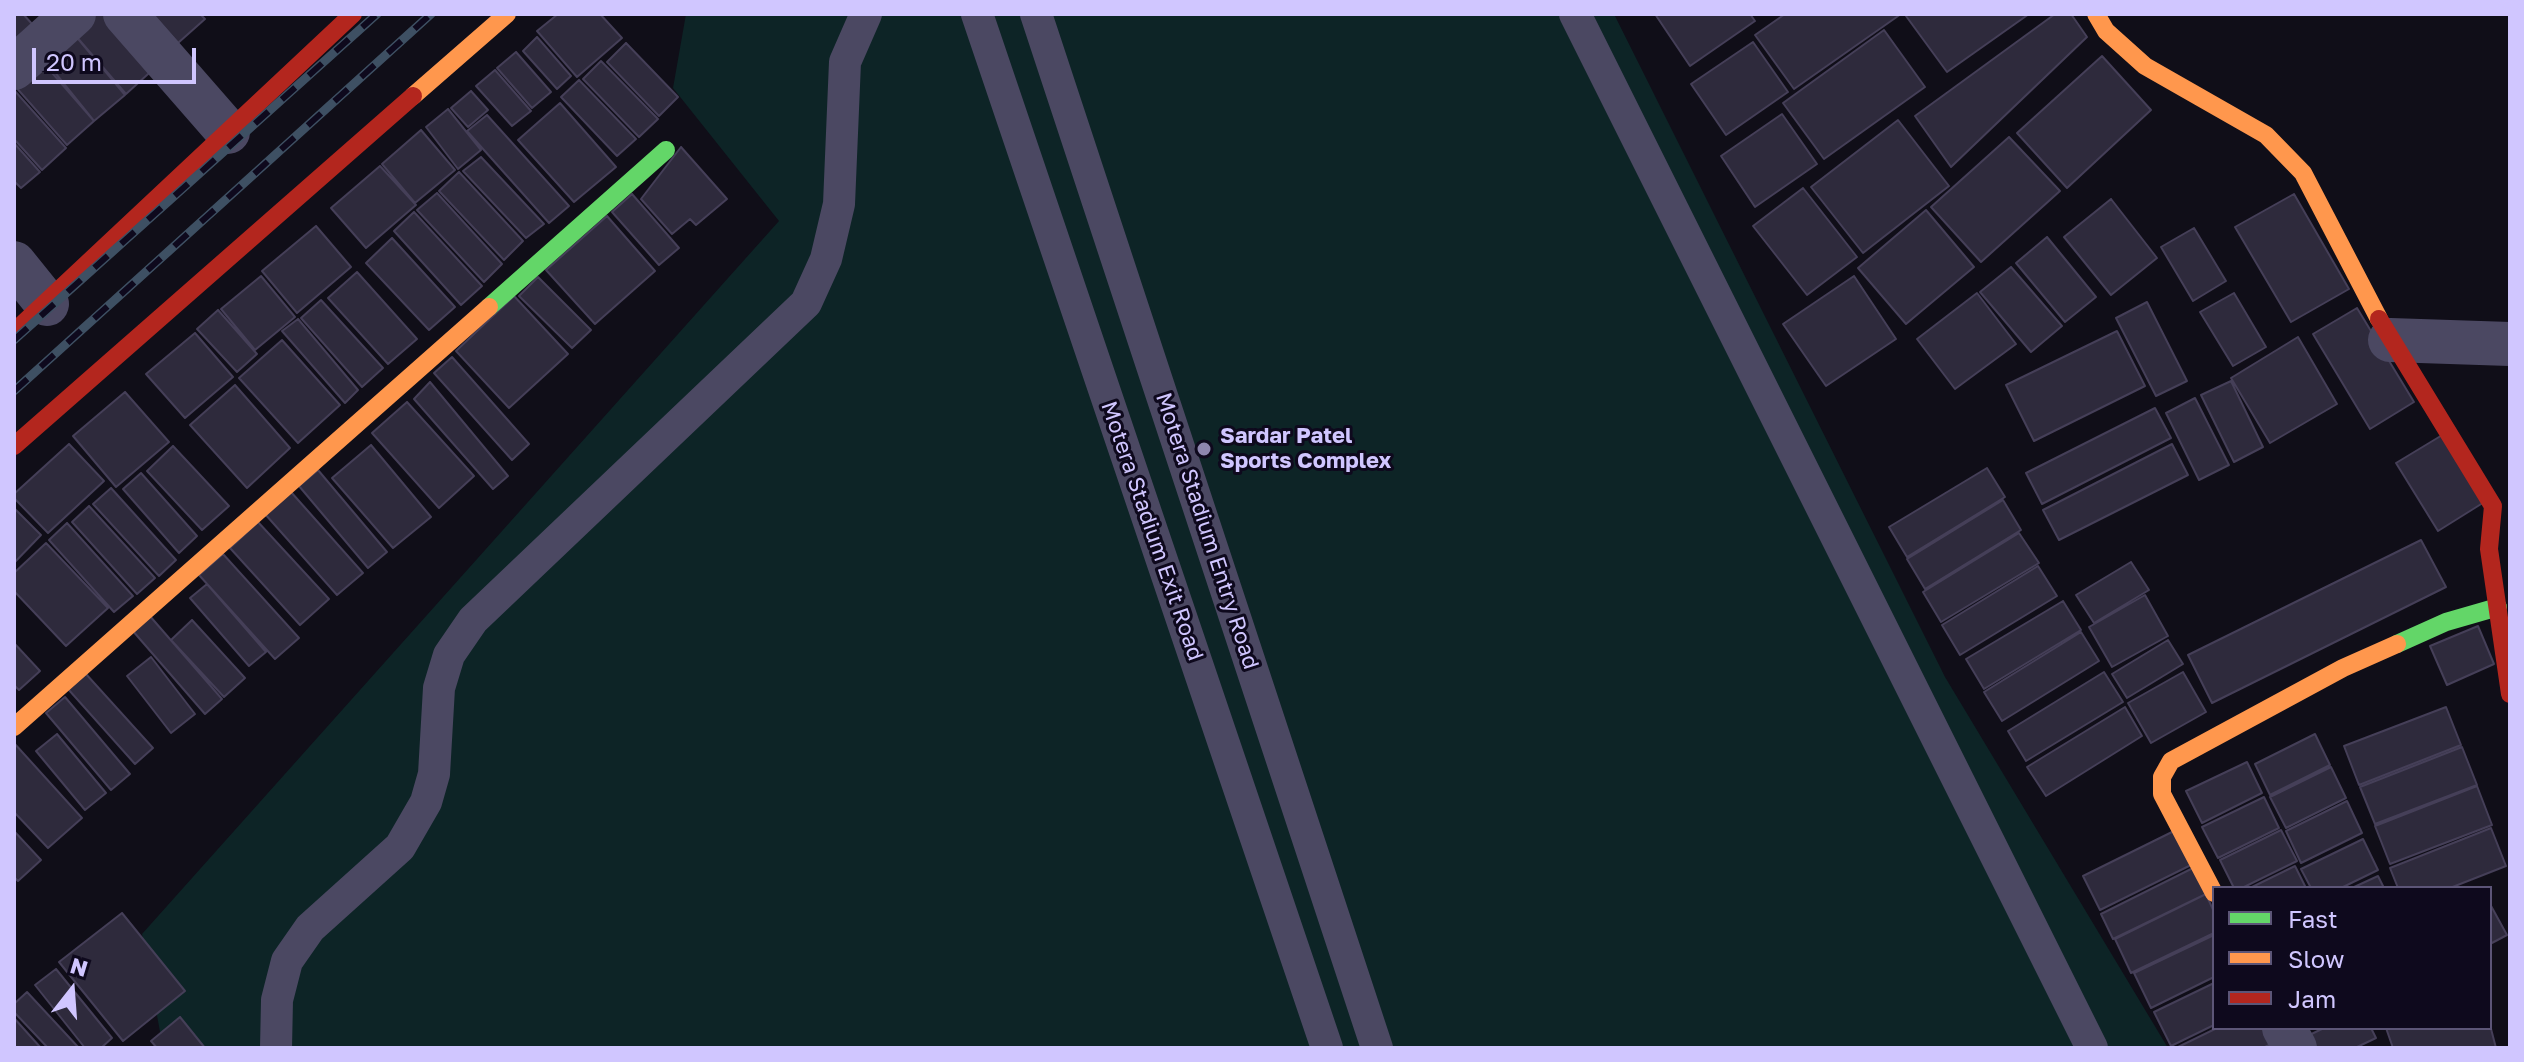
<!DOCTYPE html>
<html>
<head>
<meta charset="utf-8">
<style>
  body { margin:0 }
  #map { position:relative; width:2524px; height:1062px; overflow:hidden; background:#100e18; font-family:"Golos Text",sans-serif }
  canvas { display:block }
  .frame { position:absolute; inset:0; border:16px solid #d0c6ff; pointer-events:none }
  .legend { position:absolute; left:2212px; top:886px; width:280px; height:144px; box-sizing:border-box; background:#0e091d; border:2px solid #5c5577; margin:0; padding:10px 14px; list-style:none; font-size:24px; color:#d0c6ff }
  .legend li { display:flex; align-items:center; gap:16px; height:40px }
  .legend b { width:40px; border:2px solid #5c5577 }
  .north { position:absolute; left:32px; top:950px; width:80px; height:80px; -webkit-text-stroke:6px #0e091d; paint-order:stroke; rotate:17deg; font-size:22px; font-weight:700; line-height:32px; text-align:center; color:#d0c6ff }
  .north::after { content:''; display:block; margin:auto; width:28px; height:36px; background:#d0c6ff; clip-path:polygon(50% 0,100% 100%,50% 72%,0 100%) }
  .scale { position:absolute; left:32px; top:48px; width:164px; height:36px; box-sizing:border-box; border:4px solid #d0c6ff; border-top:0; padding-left:10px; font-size:24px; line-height:28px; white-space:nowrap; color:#d0c6ff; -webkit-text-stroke:6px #0e091d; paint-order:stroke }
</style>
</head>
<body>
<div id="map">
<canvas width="2524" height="1062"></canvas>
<div class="frame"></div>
<ul class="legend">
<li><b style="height:10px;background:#63d668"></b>Fast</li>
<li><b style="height:10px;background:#ff974d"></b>Slow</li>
<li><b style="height:10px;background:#b3261e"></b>Jam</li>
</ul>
<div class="north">N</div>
<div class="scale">20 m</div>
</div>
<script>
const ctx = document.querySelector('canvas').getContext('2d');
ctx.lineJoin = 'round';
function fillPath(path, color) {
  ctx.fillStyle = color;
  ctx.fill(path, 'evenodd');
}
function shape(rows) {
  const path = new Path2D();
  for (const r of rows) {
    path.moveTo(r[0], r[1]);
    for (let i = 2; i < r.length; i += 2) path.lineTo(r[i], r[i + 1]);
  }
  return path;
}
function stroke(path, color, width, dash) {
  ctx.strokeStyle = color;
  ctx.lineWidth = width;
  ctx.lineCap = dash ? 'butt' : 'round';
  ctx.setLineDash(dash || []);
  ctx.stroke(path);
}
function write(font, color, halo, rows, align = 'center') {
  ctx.font = font + ' "Golos Text",sans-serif';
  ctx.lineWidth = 6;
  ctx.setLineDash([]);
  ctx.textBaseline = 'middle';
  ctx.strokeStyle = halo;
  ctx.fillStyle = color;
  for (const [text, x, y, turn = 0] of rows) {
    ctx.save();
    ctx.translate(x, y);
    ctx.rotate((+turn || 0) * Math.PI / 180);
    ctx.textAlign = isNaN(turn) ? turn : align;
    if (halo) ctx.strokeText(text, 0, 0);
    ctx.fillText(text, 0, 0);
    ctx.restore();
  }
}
const green = shape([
  [686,14,1614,14,1945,677,2168,1048,163,1048,142,934,779,221,673,88]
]);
const building = shape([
  [14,14,23,14,33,25,14,43,14,14],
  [87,14,113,14,158,65,126,94,69,28,87,14],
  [152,14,200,14,205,19,178,43,152,14],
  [558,14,600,14,622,38,577,77,537,31,558,14],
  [1655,14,1750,14,1755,21,1690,66,1655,14],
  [1785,14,1901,14,1794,89,1755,35,1785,14],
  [1909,14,2029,14,1947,72,1906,16,1909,14],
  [2055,14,2071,14,2087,37,1951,167,1915,116,2055,14],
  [69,28,125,95,94,121,40,54,69,28],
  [1884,30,1925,87,1824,159,1783,103,1884,30],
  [537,37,571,76,557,89,523,51,537,37],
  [1753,42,1788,92,1726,135,1691,84,1753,42],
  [626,43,678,97,659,116,607,62,626,43],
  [516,52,551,92,532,108,497,68,516,52],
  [2102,56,2151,110,2067,188,2017,133,2102,56],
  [40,59,94,121,67,145,14,85,40,59],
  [601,61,658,119,639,137,583,79,601,61],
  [495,70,531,111,512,126,476,86,495,70],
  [579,80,636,139,617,156,561,97,579,80],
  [14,90,66,148,42,170,14,139,14,90],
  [471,91,488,110,468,127,451,108,471,91],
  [560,103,616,167,574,202,518,140,560,103],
  [448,109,481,150,458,169,426,127,448,109],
  [1782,114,1817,164,1755,207,1721,156,1782,114],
  [487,115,569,206,549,223,467,131,487,115],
  [1898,120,1949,186,1863,253,1811,187,1898,120],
  [421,130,455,170,415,203,382,164,421,130],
  [2009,137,2060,191,1981,262,1931,207,2009,137],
  [14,143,40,172,21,188,14,181,14,143],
  [681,147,727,199,696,225,690,219,672,234,641,199,681,147],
  [481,157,544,224,526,238,463,171,481,157],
  [380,166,416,205,366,248,331,208,380,166],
  [459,172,523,241,504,260,439,191,459,172],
  [1803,188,1857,257,1807,295,1753,226,1803,188],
  [437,193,502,264,484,282,417,210,437,193],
  [632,194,679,248,659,265,612,212,632,194],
  [2294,194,2349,289,2291,322,2235,227,2294,194],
  [2111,199,2157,258,2111,295,2064,237,2111,199],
  [1926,210,1974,267,1906,324,1858,268,1926,210],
  [414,212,482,286,461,305,394,231,414,212],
  [607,216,655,271,595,324,546,270,607,216],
  [316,226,351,267,297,313,262,271,316,226],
  [2194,228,2226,281,2193,301,2161,247,2194,228],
  [2047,237,2096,297,2065,322,2016,263,2047,237],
  [392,238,455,307,429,330,366,263,392,238],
  [2011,267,2062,326,2031,352,1980,292,2011,267],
  [357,272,417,339,388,364,328,298,357,272],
  [261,276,295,317,255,350,221,309,261,276],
  [1854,276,1896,339,1826,386,1783,324,1854,276],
  [538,277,591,330,572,348,519,296,538,277],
  [1977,293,2016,344,1955,389,1917,339,1977,293],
  [2234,293,2266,347,2233,366,2200,312,2234,293],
  [514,296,568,354,509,408,456,351,514,296],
  [321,300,383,368,362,387,301,318,321,300],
  [2147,302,2187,381,2156,396,2116,318,2147,302],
  [2357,308,2414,402,2370,429,2313,334,2357,308],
  [218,310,257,354,237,372,197,329,218,310],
  [298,319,358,390,345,403,282,331,298,319],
  [2117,331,2145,386,2034,441,2006,385,2117,331],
  [195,333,233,377,185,418,146,374,195,333],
  [2298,337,2337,404,2270,443,2231,378,2298,337],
  [282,340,340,405,298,443,239,378,282,340],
  [452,357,529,444,512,460,434,373,452,357],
  [2231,381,2263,447,2234,462,2201,395,2231,381],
  [430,382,508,476,493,489,414,399,430,382],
  [235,385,290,448,247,488,190,425,235,385],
  [125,392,169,442,116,487,73,436,125,392],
  [2195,398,2229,465,2199,480,2166,413,2195,398],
  [407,402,474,476,439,508,372,433,407,402],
  [2155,408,2171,438,2042,504,2026,473,2155,408],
  [2444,434,2486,501,2438,531,2396,463,2444,434],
  [69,444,104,481,48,533,14,498,14,494,69,444],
  [2172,444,2188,475,2059,540,2043,510,2172,444],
  [371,445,431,517,393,548,332,478,371,445],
  [173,446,229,506,202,530,147,471,173,446],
  [1987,468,2005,497,1907,557,1889,527,1987,468],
  [318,470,387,552,368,568,299,486,318,470],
  [141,473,197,536,179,553,123,489,141,473],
  [111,488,176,560,159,576,93,504,111,488],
  [291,492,363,573,337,595,265,514,291,492],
  [2003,500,2021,530,1925,589,1907,559,2003,500],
  [89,506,155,578,137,594,72,522,89,506],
  [14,508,41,535,14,563,14,508],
  [258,522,329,599,300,625,230,548,258,522],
  [67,523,133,596,114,612,49,540,67,523],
  [2019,533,2039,563,1941,622,1923,592,2019,533],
  [2421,540,2446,587,2212,703,2188,655,2421,540],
  [46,543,108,608,66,646,14,591,14,573,46,543],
  [223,554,299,638,275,659,199,575,223,554],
  [2131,562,2149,590,2094,623,2076,595,2131,562],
  [2038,566,2057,596,1960,655,1942,625,2038,566],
  [207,584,266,652,249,666,190,598,207,584],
  [2145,595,2168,636,2112,667,2089,627,2145,595],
  [2063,601,2081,630,1984,689,1966,659,2063,601],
  [149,615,222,699,205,714,132,630,149,615],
  [192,620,245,678,224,697,171,640,192,620],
  [2478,626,2494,664,2447,685,2430,646,2478,626],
  [2081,632,2099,661,2002,721,1984,692,2081,632],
  [2168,640,2183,664,2127,698,2112,674,2168,640],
  [14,643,40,671,19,690,14,685,14,643],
  [151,657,195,714,171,733,127,676,151,657],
  [2104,672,2123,702,2026,761,2008,731,2104,672],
  [2183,672,2206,712,2151,743,2128,703,2183,672],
  [86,674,153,748,135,764,68,689,86,674],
  [65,697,130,774,111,790,46,713,65,697],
  [2125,707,2142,736,2046,796,2027,767,2125,707],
  [2446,707,2461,745,2359,785,2344,746,2446,707],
  [57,734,106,793,85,810,36,751,57,734],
  [2315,734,2330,765,2270,795,2255,764,2315,734],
  [14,743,82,818,48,848,14,812,14,743],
  [2462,747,2477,785,2375,824,2360,787,2462,747],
  [2247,762,2262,793,2202,823,2186,791,2247,762],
  [2331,767,2346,798,2286,828,2270,797,2331,767],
  [2477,786,2492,825,2390,864,2375,826,2477,786],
  [2264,797,2279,828,2218,858,2202,827,2264,797],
  [2347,801,2362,833,2301,863,2286,831,2347,801],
  [2491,828,2506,866,2450,888,2398,888,2390,868,2491,828],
  [2281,830,2297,861,2242,888,2234,888,2220,860,2281,830],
  [14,831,41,860,18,881,14,877,14,831],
  [2174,831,2191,865,2100,910,2083,876,2174,831],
  [2363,839,2378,870,2341,888,2311,888,2301,869,2363,839],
  [2295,866,2306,888,2250,888,2295,866],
  [2195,867,2208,893,2113,939,2101,914,2195,867],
  [2378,876,2384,888,2352,888,2378,876],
  [2206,894,2214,912,2214,933,2131,973,2115,939,2206,894],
  [2490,904,2507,935,2490,944,2490,904],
  [122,913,185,991,123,1041,59,962,122,913],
  [2214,935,2214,977,2151,1008,2134,973,2214,935],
  [56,969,112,1038,101,1048,85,1048,35,985,56,969],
  [2214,983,2214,1025,2171,1046,2154,1012,2214,983],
  [27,992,79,1048,48,1048,14,1012,14,1004,27,992],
  [180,1017,205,1048,157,1048,151,1041,180,1017],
  [14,1018,41,1048,14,1048,14,1018],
  [2490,1025,2496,1048,2393,1048,2386,1028,2490,1028,2490,1025],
  [2217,1028,2273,1028,2279,1040,2263,1048,2176,1048,2217,1028],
  [2324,1028,2371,1028,2376,1038,2355,1048,2306,1048,2301,1039,2324,1028]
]);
const lane = shape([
  [977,14,1327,1048],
  [1036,14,1377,1048],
  [1575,14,2092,1048],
  [276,1048,277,1000,287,961,310,928,400,847,426,802,434,774,439,688,449,655,473,620,806,303,826,259,839,204,845,62,866,14]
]);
const street = shape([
  [125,14,228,132],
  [14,68,74,14],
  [14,263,47,304],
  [2390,340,2510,344],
  [2284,1028,2295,1048]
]);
const fast = shape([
  [489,307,666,150],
  [2397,644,2446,622,2498,607]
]);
const slow = shape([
  [2096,14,2106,31,2145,66,2266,135,2303,173,2379,319],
  [413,96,507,14],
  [14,727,489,307],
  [2214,893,2162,794,2162,777,2171,761,2343,668,2397,644]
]);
const jam = shape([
  [2379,319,2493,506,2489,549,2510,694],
  [14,332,353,14],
  [14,446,413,96]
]);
const rail = shape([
  [14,340,377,14],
  [14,391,431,14]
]);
const markers = [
  [1204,449,8,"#8d86ae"]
];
const poiNames = [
  ["Sardar Patel",1220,436],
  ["Sports Complex",1220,461]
];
const streetNames = [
  ["Motera Stadium Exit Road",1152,531,71],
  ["Motera Stadium Entry Road",1207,531,72]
];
fillPath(green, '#0d2426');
fillPath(building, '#2e2a3c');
stroke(building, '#453f58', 2);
stroke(lane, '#4b4862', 32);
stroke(street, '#4b4862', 44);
stroke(fast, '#63d668', 18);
stroke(slow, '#ff974d', 18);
stroke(jam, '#b3261e', 18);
stroke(rail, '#3e5063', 9);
stroke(rail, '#0e091d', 6, [18]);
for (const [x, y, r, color] of markers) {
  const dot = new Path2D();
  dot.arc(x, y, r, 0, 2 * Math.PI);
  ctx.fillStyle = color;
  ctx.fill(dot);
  stroke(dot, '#0e091d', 3);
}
write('bold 22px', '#d0c6ff', '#0e091d', poiNames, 'left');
write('22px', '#d0c6ff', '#0e091d', streetNames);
</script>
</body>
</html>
